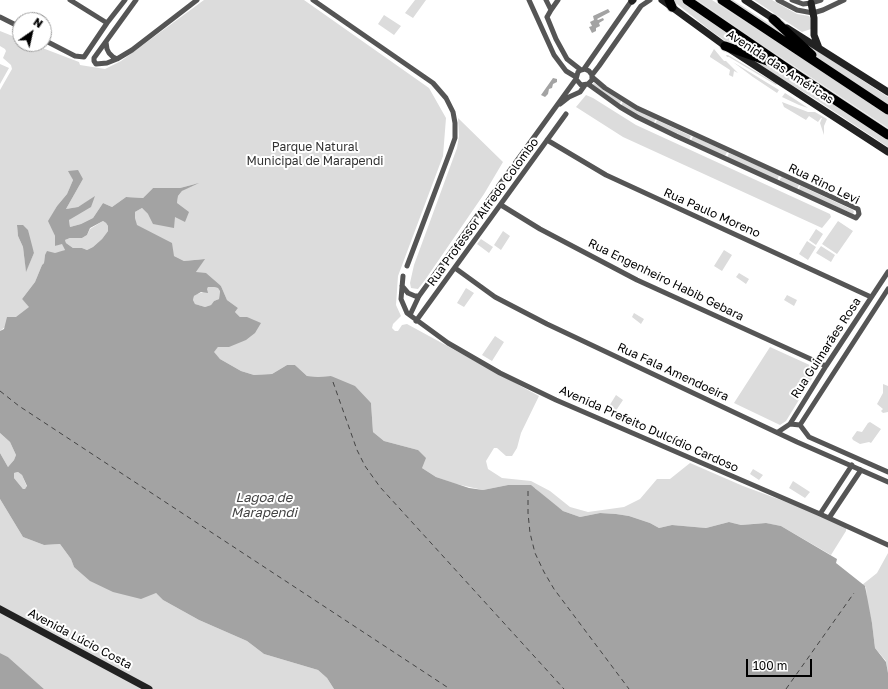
<!DOCTYPE html>
<html>
<head>
<meta charset="utf-8">
<style>
  body { margin:0 }
  #map { position:relative; width:888px; height:689px; overflow:hidden; background:#fff; font-family:"Golos Text",sans-serif }
  canvas { display:block }
  .north { position:absolute; left:12px; top:12px; width:40px; height:40px; box-sizing:border-box; background:#fff; border:1px solid #999; border-radius:50%; rotate:34deg; font-size:11px; font-weight:700; line-height:16px; text-align:center; color:#000 }
  .north::after { content:''; display:block; margin:auto; width:14px; height:18px; background:#000; clip-path:polygon(50% 0,100% 100%,50% 72%,0 100%) }
  .scale { position:absolute; left:746px; top:659px; width:66px; height:18px; box-sizing:border-box; border:2px solid #000; border-top:0; padding-left:5px; font-size:12px; line-height:14px; white-space:nowrap; color:#000; -webkit-text-stroke:3px #fff; paint-order:stroke }
</style>
</head>
<body>
<div id="map">
<canvas width="888" height="689"></canvas>
<div class="north">N</div>
<div class="scale">100 m</div>
</div>
<script>
const ctx = document.querySelector('canvas').getContext('2d');
ctx.lineJoin = 'round';
function fillPath(path, color) {
  ctx.fillStyle = color;
  ctx.fill(path, 'evenodd');
}
function shape(rows) {
  const path = new Path2D();
  for (const r of rows) {
    path.moveTo(r[0], r[1]);
    for (let i = 2; i < r.length; i += 2) path.lineTo(r[i], r[i + 1]);
  }
  return path;
}
function stroke(path, color, width, dash) {
  ctx.strokeStyle = color;
  ctx.lineWidth = width;
  ctx.lineCap = dash ? 'butt' : 'round';
  ctx.setLineDash(dash || []);
  ctx.stroke(path);
}
function write(font, color, halo, rows, align = 'center') {
  ctx.font = font + ' "Golos Text",sans-serif';
  ctx.lineWidth = 4;
  ctx.setLineDash([]);
  ctx.textBaseline = 'middle';
  ctx.strokeStyle = halo;
  ctx.fillStyle = color;
  for (const [text, x, y, turn = 0] of rows) {
    ctx.save();
    ctx.translate(x, y);
    ctx.rotate((+turn || 0) * Math.PI / 180);
    ctx.textAlign = isNaN(turn) ? turn : align;
    if (halo) ctx.strokeText(text, 0, 0);
    ctx.fillText(text, 0, 0);
    ctx.restore();
  }
}
const green = shape([
  [204,0,304,0,429,88,446,118,443,156,398,276,396,305,401,316,393,324,392,328,395,331,398,331,402,325,407,324,539,396,521,433,517,448,512,456,506,456,497,448,494,448,486,461,488,469,502,478,531,481,550,491,570,507,588,512,624,507,640,499,657,479,670,479,690,463,743,486,808,510,846,528,846,531,831,555,781,526,765,523,741,525,729,522,706,528,672,525,659,528,650,523,629,516,616,514,600,513,580,517,563,511,551,503,535,488,508,485,483,490,456,484,436,477,422,468,418,450,384,441,373,432,371,403,331,376,318,377,307,376,295,365,287,365,272,374,254,375,241,371,220,359,213,352,218,347,229,347,247,317,240,317,235,312,238,308,227,300,221,286,196,272,204,259,184,261,174,256,136,225,135,218,135,212,142,208,148,214,175,216,178,196,182,191,195,184,180,188,153,188,143,198,126,197,112,207,103,203,93,218,81,224,70,227,69,220,95,197,78,207,66,209,83,179,69,171,73,180,67,194,57,206,49,221,55,236,55,246,62,243,65,250,61,252,45,255,44,263,42,265,35,282,22,299,30,307,0,331,0,90,12,69,11,65,3,58,6,51,5,49,0,46,0,31,20,39,20,44,32,44,79,62,80,65,105,69,121,61],
  [17,225,31,245,34,253,26,271,23,247,18,236],
  [415,0,426,0,413,18,405,13],
  [672,0,685,0,768,58,734,47,711,31],
  [697,0,712,0,888,115,888,128,759,43],
  [726,0,733,0,779,30,802,47],
  [754,0,772,0,797,14,809,16,811,19,811,29,802,32],
  [384,15,401,26,394,35,378,24],
  [796,37,888,97,888,107,851,80,821,60],
  [714,49,724,61,726,61,738,73,734,71,733,77,729,75,730,70,710,57,710,56],
  [726,55,728,55,777,84,776,85,729,57,727,57],
  [742,55,777,67,888,136,888,147,815,99],
  [733,62,779,90,777,93,753,77],
  [0,64,9,68,0,84],
  [594,83,622,100,619,105,592,85],
  [785,93,796,100,808,108,799,105,782,97],
  [586,95,593,98,636,125,830,214,831,217,822,228,623,137,576,107],
  [623,101,656,119,653,124,621,106],
  [782,102,808,112,815,112,827,119,824,126,824,135,820,123,822,118,821,118,818,122,809,116,806,120,784,107],
  [458,118,503,162,484,194,425,280,418,289,411,288,410,283,414,265,457,148,459,136],
  [657,120,691,136,689,140,655,124],
  [693,136,727,152,725,156,691,141],
  [729,153,779,175,777,181,727,158],
  [782,177,799,185,797,189,780,182,780,179],
  [800,186,801,186,853,210,854,212,853,214,799,190],
  [103,221,106,223,108,226,108,231,102,239,93,247,87,250,82,248,73,248,66,243,65,240,70,238,82,238,87,235,90,229],
  [838,221,853,231,837,254,822,244],
  [816,229,823,234,816,245,809,240],
  [503,231,510,236,501,250,494,245],
  [481,239,493,247,489,253,477,244],
  [807,241,816,247,808,260,799,254],
  [821,246,835,255,831,262,816,253],
  [724,250,732,255,722,271,714,266],
  [739,273,749,279,746,284,736,277],
  [208,287,214,287,218,288,220,290,219,299,214,301,211,305,205,307,195,304,193,300,194,296,197,294,204,292],
  [466,288,474,293,464,307,457,303],
  [787,295,797,300,794,306,784,300],
  [634,313,644,319,641,324,632,317],
  [495,336,504,342,492,361,482,355],
  [770,347,814,367,816,372,786,421,780,425,734,403],
  [883,384,888,386,888,412,883,413,881,411,883,409,877,404,883,393],
  [616,395,623,400,613,415,606,411],
  [870,422,881,429,871,443,869,442,860,444,853,440,852,438,857,431,862,432,868,423],
  [0,433,10,442,16,455,14,460,8,467,0,453],
  [753,469,763,475,759,480,750,474],
  [18,472,22,475,27,487,25,489,23,489,14,478,14,473],
  [793,481,810,492,805,498,789,488],
  [0,499,23,537,44,545,60,544,71,559,74,567,156,593,163,600,199,620,247,641,264,654,318,670,327,678,334,689,44,689,8,657,0,653],
  [888,553,888,673,886,661,875,648,872,623,867,602,866,587,862,585,877,573]
]);
const water = shape([
  [608,9,610,12,597,19,598,20,603,18,604,20,599,23,600,26,596,28,596,31,592,33,589,27,592,26,590,22,594,20,593,16],
  [553,78,557,79,557,82,553,84,552,88,549,89,548,94,545,97,541,95],
  [78,170,83,179,66,209,78,207,95,196,91,207,69,220,70,227,81,224,93,218,103,203,112,207,126,197,143,198,153,188,180,188,199,183,182,191,178,196,177,203,189,212,185,222,175,217,174,228,153,224,148,214,142,208,135,212,135,218,137,225,172,243,174,256,184,261,205,259,196,272,206,273,221,286,227,300,238,308,235,312,240,317,247,317,261,323,255,333,246,340,229,347,218,347,214,352,220,359,241,371,254,375,272,374,287,365,295,365,307,376,318,377,331,376,355,386,371,403,373,432,384,441,418,450,426,458,422,468,436,477,469,488,483,490,508,485,531,485,563,511,580,517,600,513,616,514,629,516,650,523,659,528,672,525,706,528,729,522,741,525,766,523,781,526,837,559,836,563,865,586,872,623,875,648,886,662,888,673,888,689,334,689,327,678,318,670,264,654,247,641,199,620,163,600,156,593,141,599,113,592,90,581,74,567,71,559,60,544,44,545,23,537,0,499,0,453,8,467,14,460,16,455,10,442,0,433,0,331,4,329,7,317,16,317,29,307,22,299,35,282,42,265,44,263,45,255,47,251,55,253,65,250,62,244,55,246,55,236,48,221,57,206,67,194,73,180,68,171],
  [103,221,106,223,108,226,108,231,102,239,93,247,87,250,82,248,73,248,66,243,65,240,70,238,82,238,87,235,90,228],
  [208,287,214,287,218,288,220,291,219,299,214,301,211,305,205,307,195,304,193,300,194,296,201,292,208,293,207,289],
  [18,472,22,475,27,486,25,489,23,489,14,478,14,473],
  [17,225,23,225,28,230,34,253,26,272,23,247,18,236],
  [0,653,8,657,44,689,0,689]
]);
const ferry = shape([
  [333,382,357,450,365,466,380,487,564,689],
  [0,391,19,406,450,689],
  [528,491,528,513,530,533,535,553,544,572,554,589,629,689],
  [786,689,854,593]
]);
const street = shape([
  [70,0,107,23],
  [136,0,94,58,94,61,96,64,107,63,117,59,132,50,197,0],
  [313,0,433,83,446,98,453,112,455,123,455,138,450,152,407,266],
  [529,0,554,55,566,71,576,77],
  [546,0,551,10,547,17],
  [778,0,797,10,813,13,823,10,844,0],
  [792,0,803,4,811,3,821,0],
  [551,10,558,0],
  [0,17,20,27],
  [547,17,556,39,567,59,581,70],
  [44,40,75,56,84,57,107,23,125,0],
  [106,42,107,49,109,53,113,57,117,59],
  [584,69,632,0],
  [592,75,599,66,641,6,650,0],
  [588,84,620,107,637,117,676,136,856,218,859,214,858,209,637,108,605,88,592,77],
  [560,104,569,97,580,92,585,85],
  [547,140,606,175,871,297],
  [501,205,540,229,637,280,826,366],
  [455,268,495,297,547,324,797,442,888,482],
  [403,276,401,299,407,313,448,343,500,373,556,400,820,514,888,545],
  [402,286,408,293,415,296,419,296],
  [410,315,419,296,576,79,578,72,581,70,585,69,589,71,592,75,592,80,588,84,581,85,576,79],
  [416,321,566,114],
  [790,424,800,425,809,437,888,472],
  [800,425,888,289],
  [778,432,790,424,826,366,888,272],
  [820,514,852,465],
  [829,518,861,470]
]);
const secondary = shape([
  [662,0,725,46,888,152],
  [745,0,777,21],
  [632,1,633,0],
  [811,3,814,18,814,35,819,48],
  [787,28,888,92],
  [0,609,149,689]
]);
const highway = shape([
  [669,0,672,7],
  [687,0,788,69,888,135],
  [722,0,888,110],
  [773,19,812,55],
  [725,46,776,64]
]);
const streetNames = [
  ["Avenida das Américas",780,67,33],
  ["Rua Rino Levi",824,184,26],
  ["Rua Professor Alfredo Colombo",483,212,-54],
  ["Rua Paulo Moreno",712,213,24],
  ["Rua Engenheiro Habib Gebara",666,280,26],
  ["Rua Guimarães Rosa",826,348,-57],
  ["Rua Fala Amendoeira",673,372,25],
  ["Avenida Prefeito Dulcídio Cardoso",649,429,24],
  ["Avenida Lúcio Costa",80,639,28]
];
const parkNames = [
  ["Parque Natural",315,147],
  ["Municipal de Marapendi",315,161]
];
const waterNames = [
  ["Lagoa de",264,498],
  ["Marapendi",264,513]
];
fillPath(green, '#dcdcdc');
fillPath(water, '#a3a3a3');
stroke(ferry, '#444', 1, [5, 4]);
stroke(highway, '#dbdbdb', 11);
stroke(street, '#555', 5);
stroke(secondary, '#222', 7);
stroke(highway, '#000', 9);
write('12px', '#000', '#fff', streetNames);
write('12px', '#333', '#fff', parkNames);
write('italic 13px', '#444', '#fff', waterNames);
</script>
</body>
</html>
